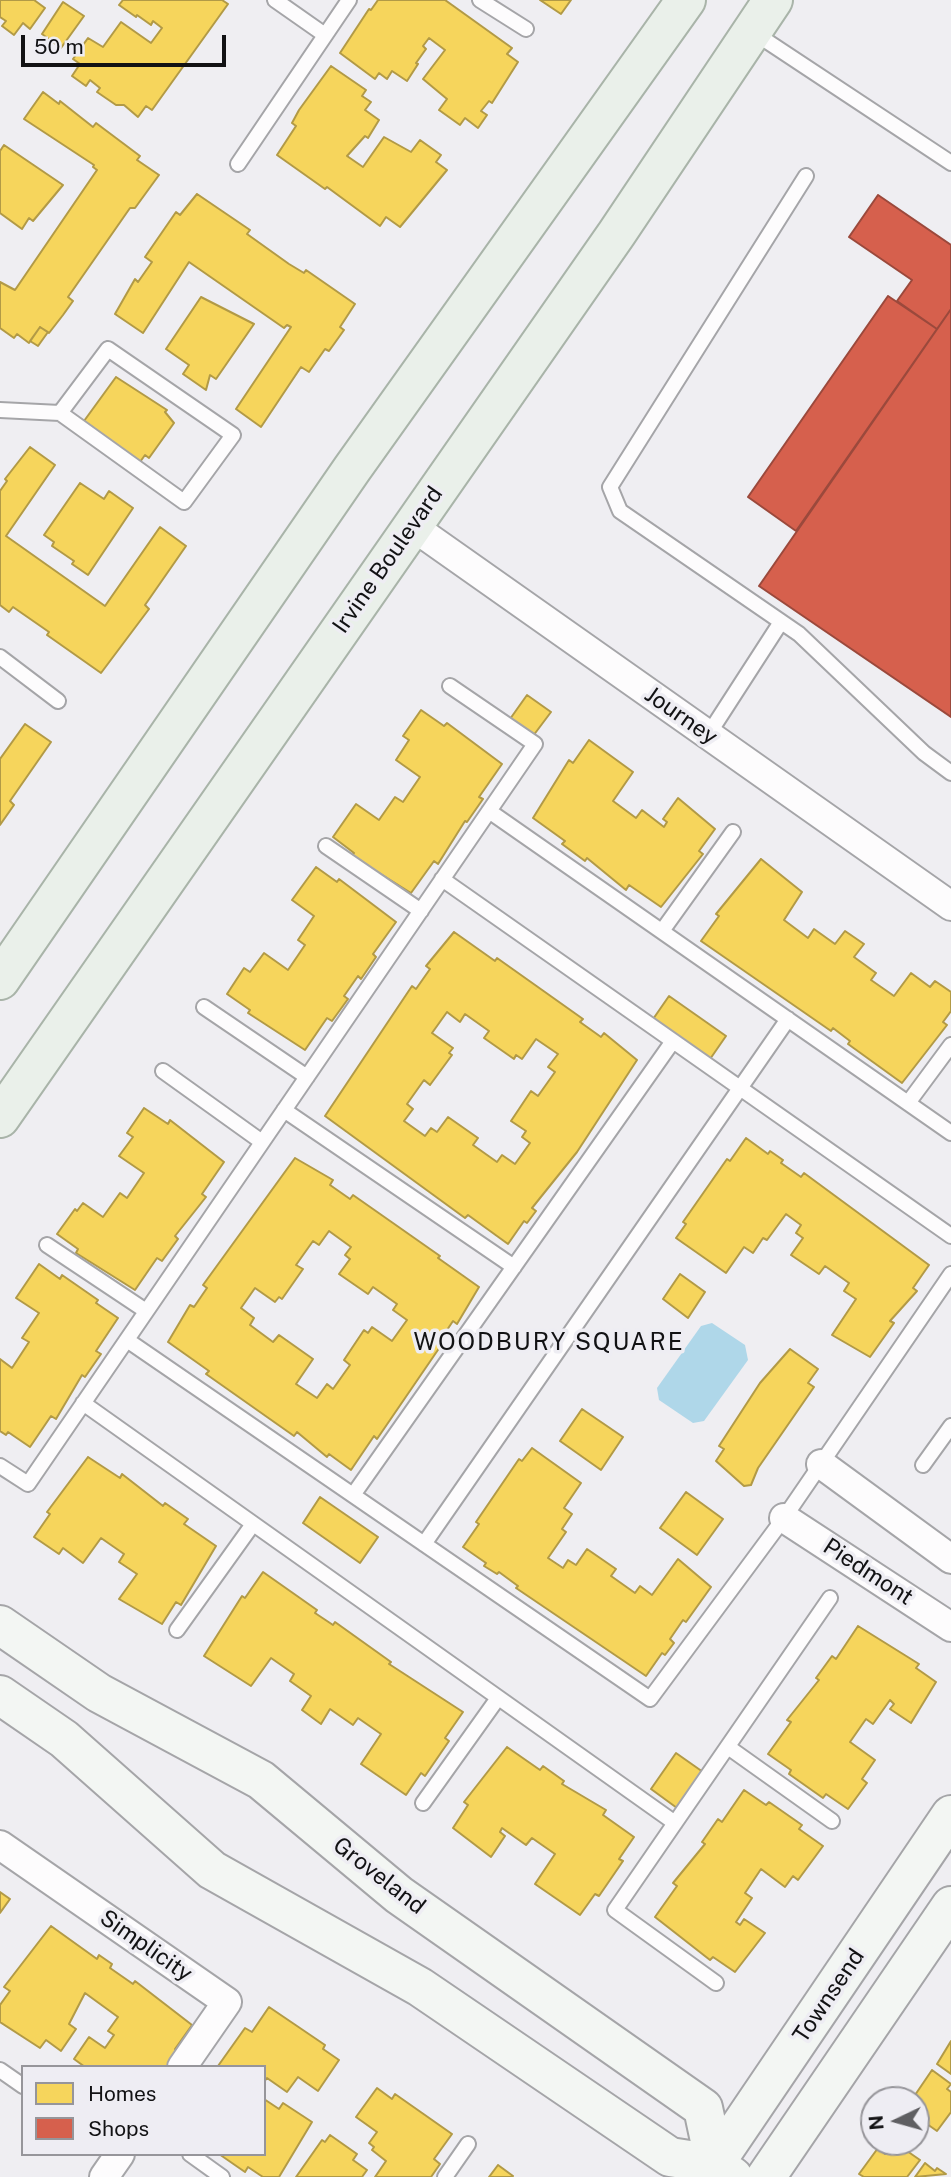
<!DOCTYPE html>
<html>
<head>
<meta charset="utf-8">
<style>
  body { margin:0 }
  #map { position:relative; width:951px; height:2177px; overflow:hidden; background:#efeef2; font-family:"Public Sans",sans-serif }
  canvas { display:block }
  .legend { position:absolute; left:21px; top:2065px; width:245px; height:91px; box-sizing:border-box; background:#eeedf3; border:2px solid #96959a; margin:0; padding:9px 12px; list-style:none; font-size:21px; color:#121214 }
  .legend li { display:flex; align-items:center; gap:14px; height:35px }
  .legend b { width:35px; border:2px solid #96959a }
  .north { position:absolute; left:860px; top:2086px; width:70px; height:70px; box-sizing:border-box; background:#eeedf3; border:2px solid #96959a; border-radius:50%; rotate:265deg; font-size:19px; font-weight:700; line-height:28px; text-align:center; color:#121214 }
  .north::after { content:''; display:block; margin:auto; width:24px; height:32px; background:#5f5f62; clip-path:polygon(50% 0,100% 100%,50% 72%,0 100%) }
  .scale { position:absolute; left:21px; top:35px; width:205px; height:32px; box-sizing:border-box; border:4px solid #121214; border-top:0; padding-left:9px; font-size:21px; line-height:24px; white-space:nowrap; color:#121214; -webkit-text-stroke:5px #eeedf3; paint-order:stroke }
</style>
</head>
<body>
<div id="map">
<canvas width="951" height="2177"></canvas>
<ul class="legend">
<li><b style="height:19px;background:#f6d55c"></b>Homes</li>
<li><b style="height:19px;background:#d6604d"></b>Shops</li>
</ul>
<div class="north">N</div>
<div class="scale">50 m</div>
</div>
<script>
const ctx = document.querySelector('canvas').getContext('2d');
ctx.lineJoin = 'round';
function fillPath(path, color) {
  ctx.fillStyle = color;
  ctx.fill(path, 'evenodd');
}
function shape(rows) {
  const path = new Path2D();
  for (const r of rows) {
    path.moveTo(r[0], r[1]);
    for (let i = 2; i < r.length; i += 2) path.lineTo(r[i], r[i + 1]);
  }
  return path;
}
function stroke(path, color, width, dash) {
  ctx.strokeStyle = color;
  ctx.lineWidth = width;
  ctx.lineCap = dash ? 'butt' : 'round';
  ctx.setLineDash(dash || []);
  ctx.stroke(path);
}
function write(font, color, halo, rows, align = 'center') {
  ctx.font = font + ' "Public Sans",sans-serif';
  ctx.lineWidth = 7;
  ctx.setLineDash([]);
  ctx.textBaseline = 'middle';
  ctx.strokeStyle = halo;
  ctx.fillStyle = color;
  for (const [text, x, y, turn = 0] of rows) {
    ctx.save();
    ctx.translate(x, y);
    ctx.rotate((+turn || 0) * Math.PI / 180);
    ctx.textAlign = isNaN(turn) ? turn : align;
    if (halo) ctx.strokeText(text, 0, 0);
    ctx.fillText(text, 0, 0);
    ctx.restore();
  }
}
const water = shape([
  [712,1323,745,1345,748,1360,704,1421,693,1423,659,1400,657,1388,701,1326]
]);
const homes = shape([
  [0,0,34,0,45,8,30,29,23,23,14,35,2,26,6,21,0,17,0,0],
  [123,0,222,0,228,4,152,110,146,106,138,117,124,105,116,105,97,92,100,88,90,80,86,86,72,76,80,64,73,59,88,38,103,47,121,22,151,43,162,28,153,21,151,25,137,15,136,17,119,5,123,0],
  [378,0,445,0,512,48,507,54,518,62,492,103,489,101,481,111,487,115,478,128,465,118,460,125,439,110,447,99,423,79,445,50,429,38,423,46,426,49,416,63,418,64,407,81,392,71,387,79,379,73,375,79,340,53,369,9,371,10,378,0],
  [540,0,571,0,561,14,540,0],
  [63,2,84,16,61,48,42,34,63,2],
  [331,66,366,90,362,96,371,102,365,110,379,120,368,138,365,136,347,156,363,167,384,137,411,152,420,140,441,155,436,162,447,170,400,227,386,217,380,226,327,187,325,189,277,155,296,126,292,123,299,110,331,66],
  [43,92,59,104,60,101,93,127,96,123,140,156,137,160,159,175,135,208,130,208,68,297,73,301,63,315,49,333,40,327,29,343,17,334,14,338,0,328,0,282,15,290,97,170,93,167,94,165,24,119,43,92],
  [4,145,63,185,33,221,29,218,22,229,0,213,0,151,4,145],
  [197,194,250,230,247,234,289,264,304,273,306,270,355,304,340,327,344,330,329,351,325,349,309,372,301,367,261,427,236,409,291,327,287,325,284,328,189,262,143,333,115,314,135,279,138,282,152,262,145,257,176,212,180,215,197,194],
  [201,297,254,324,216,379,210,375,206,390,183,374,189,365,166,349,201,297],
  [40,327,48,332,38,346,30,341,40,327],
  [116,377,167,410,165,412,174,423,149,458,145,455,140,462,84,421,116,377],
  [30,447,55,465,6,536,105,606,160,527,186,546,145,605,149,609,101,673,47,635,49,632,13,607,9,612,0,605,0,491,7,481,5,479,30,447],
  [80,483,104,499,109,491,133,508,88,575,72,564,74,561,52,546,54,542,44,535,80,483],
  [527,695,551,712,533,736,510,719,527,695],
  [421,710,444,726,447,723,502,764,479,797,483,799,467,822,465,821,438,864,434,861,411,893,352,856,354,853,333,837,356,804,379,820,395,797,403,802,420,777,396,760,409,740,403,736,421,710],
  [25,724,51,742,10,801,14,805,0,825,0,759,25,724],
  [589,740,633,772,613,801,636,818,642,810,664,827,667,822,663,819,678,798,715,829,699,851,703,854,661,907,629,885,626,890,587,858,585,861,562,844,565,841,533,818,569,760,573,763,589,740],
  [761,859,802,892,784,920,808,938,814,929,835,944,845,931,864,944,854,957,876,973,871,980,894,996,911,973,930,987,935,981,951,992,951,1011,943,1022,947,1025,902,1083,848,1044,850,1041,833,1028,831,1031,701,941,719,916,716,914,761,859],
  [316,867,337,882,339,879,396,922,373,954,376,957,361,979,358,976,344,996,348,999,332,1021,327,1018,305,1050,248,1013,250,1010,227,994,244,968,250,972,264,953,288,970,305,945,298,940,314,916,292,900,316,867],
  [454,932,495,961,497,958,583,1019,580,1022,601,1037,604,1033,637,1060,577,1152,532,1208,536,1211,527,1223,524,1221,508,1244,468,1215,465,1218,325,1116,412,986,416,989,430,969,426,966,454,932],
  [447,1012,460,1022,465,1014,489,1031,484,1038,514,1059,516,1055,522,1059,536,1039,558,1054,548,1067,555,1072,538,1096,531,1091,511,1121,526,1131,522,1137,530,1143,515,1164,502,1155,497,1162,473,1145,478,1138,448,1117,437,1132,431,1128,425,1136,404,1121,413,1109,407,1104,424,1080,430,1085,452,1055,449,1053,453,1048,432,1033,447,1012],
  [669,996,726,1036,708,1062,651,1022,669,996],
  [144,1108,168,1124,170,1120,224,1162,202,1194,206,1197,175,1236,178,1239,162,1261,157,1258,135,1290,76,1253,78,1249,57,1234,75,1209,77,1211,83,1203,103,1217,120,1193,127,1198,144,1173,119,1156,133,1137,127,1133,144,1108],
  [746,1138,768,1154,770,1151,783,1160,781,1163,801,1177,804,1173,929,1265,913,1288,917,1291,890,1321,894,1323,870,1357,832,1335,856,1299,844,1291,849,1283,825,1266,819,1274,791,1255,803,1238,796,1233,801,1225,786,1214,767,1240,763,1238,753,1253,744,1247,726,1273,676,1238,686,1224,683,1222,727,1159,730,1161,746,1138],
  [295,1158,333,1180,330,1185,350,1199,353,1195,440,1256,438,1258,479,1287,457,1324,453,1321,439,1342,442,1344,377,1439,374,1436,351,1470,329,1454,327,1457,297,1432,294,1436,206,1374,209,1371,168,1342,190,1305,194,1307,207,1288,203,1285,295,1158],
  [329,1231,351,1247,345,1255,350,1259,339,1274,368,1294,373,1287,397,1304,393,1310,407,1320,392,1341,372,1327,368,1333,364,1330,344,1360,350,1365,333,1389,327,1384,317,1398,296,1384,313,1359,279,1335,273,1342,250,1325,254,1318,241,1308,255,1288,275,1302,279,1297,282,1299,303,1269,296,1265,313,1241,319,1245,329,1231],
  [39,1264,60,1279,62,1275,98,1300,96,1303,118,1318,96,1351,101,1354,85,1377,82,1375,56,1419,51,1416,30,1447,8,1432,6,1435,0,1431,0,1359,12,1368,29,1342,22,1338,39,1313,16,1298,39,1264],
  [680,1274,705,1292,688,1318,663,1299,680,1274],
  [790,1349,818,1369,808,1383,814,1387,758,1468,751,1485,744,1486,716,1461,724,1449,719,1446,760,1383,790,1349],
  [582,1409,623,1437,601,1470,560,1441,582,1409],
  [532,1448,581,1483,564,1508,572,1514,562,1529,566,1532,548,1558,563,1568,568,1560,576,1565,587,1549,616,1569,611,1576,635,1593,640,1586,652,1595,678,1559,711,1587,686,1622,683,1620,670,1639,674,1643,665,1655,662,1653,646,1676,516,1588,518,1586,499,1572,497,1574,484,1566,486,1563,463,1547,479,1524,476,1522,519,1459,522,1461,532,1448],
  [88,1457,120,1478,122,1474,163,1506,165,1503,188,1519,184,1524,216,1546,181,1605,176,1602,162,1624,119,1599,137,1574,119,1562,124,1554,101,1538,83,1563,63,1548,59,1554,34,1537,50,1514,47,1512,88,1457],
  [686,1492,723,1519,697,1555,660,1528,686,1492],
  [320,1497,378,1537,360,1563,303,1523,320,1497],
  [263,1572,317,1610,315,1613,333,1625,335,1622,391,1662,389,1664,463,1712,445,1738,449,1741,425,1776,421,1773,406,1795,361,1764,381,1734,358,1718,353,1725,330,1709,321,1724,302,1710,311,1696,290,1681,294,1674,271,1658,251,1686,204,1656,242,1596,245,1598,263,1572],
  [858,1626,919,1664,916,1668,936,1682,911,1723,890,1709,894,1704,890,1700,873,1724,866,1719,850,1742,875,1760,862,1779,867,1783,848,1809,826,1794,823,1798,789,1774,791,1770,768,1754,791,1722,787,1720,819,1680,816,1678,832,1656,836,1659,858,1626],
  [507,1747,540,1770,543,1766,564,1781,562,1784,606,1810,603,1815,634,1837,619,1859,623,1861,599,1896,595,1894,580,1915,535,1884,555,1854,532,1838,526,1845,502,1828,500,1832,505,1836,491,1857,453,1828,468,1805,464,1802,507,1747],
  [676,1753,703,1772,677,1808,651,1789,676,1753],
  [744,1790,766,1805,769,1802,802,1825,799,1829,823,1846,798,1880,793,1876,785,1887,761,1869,745,1893,752,1898,736,1922,740,1925,744,1919,765,1933,735,1972,713,1957,710,1960,655,1917,677,1886,673,1883,705,1844,702,1842,718,1819,722,1822,744,1790],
  [0,1892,10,1899,0,1913,0,1892],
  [51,1926,97,1959,99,1955,112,1964,110,1968,133,1984,135,1981,192,2025,175,2049,178,2052,168,2067,85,2067,74,2059,89,2037,105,2048,114,2035,108,2031,118,2017,85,1993,69,2024,76,2029,61,2051,46,2040,40,2048,0,2022,0,2005,10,1991,4,1987,51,1926],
  [269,2007,325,2045,323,2049,339,2060,318,2091,298,2077,287,2092,267,2078,264,2082,264,2067,218,2066,245,2028,252,2032,269,2007],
  [951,2041,951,2074,937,2064,951,2041],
  [932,2070,951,2084,947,2089,951,2092,951,2112,937,2131,927,2124,920,2134,916,2131,916,2111,921,2104,913,2098,932,2070],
  [377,2088,392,2099,395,2094,452,2134,434,2159,440,2164,431,2177,375,2177,386,2161,372,2150,374,2147,369,2143,377,2132,356,2117,377,2088],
  [264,2099,279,2109,283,2103,312,2122,279,2177,263,2177,248,2167,245,2172,219,2154,264,2154,264,2099],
  [330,2135,357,2154,353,2160,367,2170,362,2177,296,2177,322,2140,325,2142,330,2135],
  [892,2142,913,2142,907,2151,920,2160,907,2177,864,2177,859,2174,878,2148,885,2154,892,2142],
  [925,2163,935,2171,937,2168,946,2174,915,2177,925,2163],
  [498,2165,513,2176,512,2177,489,2177,498,2165]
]);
const shops = shape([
  [878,195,951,245,951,309,937,329,897,301,912,280,849,237,878,195],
  [888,296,937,329,796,531,748,497,888,296],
  [951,309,951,717,759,586,951,309]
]);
const lane = shape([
  [275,0,325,35],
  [480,0,526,29],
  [753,32,951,163],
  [238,164,349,0],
  [806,176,610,487,620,511,799,634,924,753,951,773],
  [0,410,60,413,184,502,233,435,108,349,60,413],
  [0,657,58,701],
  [708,735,781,622],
  [489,811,951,1133],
  [326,846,421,911],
  [442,879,951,1236],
  [662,931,733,832],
  [204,1007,307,1077],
  [163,1071,262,1142],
  [908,1103,951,1045],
  [284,1110,514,1267],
  [47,1245,146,1311],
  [127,1340,650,1699,784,1518,951,1274],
  [83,1403,675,1823],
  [923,1465,951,1426],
  [0,1466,28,1484,535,744,450,686],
  [353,1495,673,1041],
  [424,1544,788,1019],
  [177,1630,253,1524],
  [728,1747,832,1821],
  [423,1803,498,1698],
  [716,1983,615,1910,830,1598],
  [0,2070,23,2086],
  [190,2154,222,2177],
  [445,2177,468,2144]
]);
const street = shape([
  [412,526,951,906],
  [821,1464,951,1559],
  [784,1518,951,1627],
  [0,1845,227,2002,182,2067],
  [104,2177,120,2154]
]);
const secondary = shape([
  [0,1625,99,1693,261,1780,399,1895,703,2108,715,2164],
  [0,1695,64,1739,212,1870,420,1987,670,2157,715,2164,733,2177],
  [707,2175,951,1815],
  [766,2177,951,1906]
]);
const primary = shape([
  [0,980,352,469,686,0],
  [0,1118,617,233,773,0]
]);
const streetNames = [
  ["Irvine Boulevard",388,560,-55],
  ["Journey",681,716,35],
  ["Piedmont",868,1572,33],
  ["Groveland",379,1876,38],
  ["Simplicity",146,1946,35],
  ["Townsend",829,1996,-56]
];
const neighbourhoodNames = [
  ["WOODBURY SQUARE",549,1343]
];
fillPath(water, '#afd7e9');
fillPath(homes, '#f6d55c');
stroke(homes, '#b29a46', 2);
fillPath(shops, '#d6604d');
stroke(shops, '#9b493c', 2);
stroke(lane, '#a5a5a8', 18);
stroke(street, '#a5a5a8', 32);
stroke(secondary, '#a5a5a8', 42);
stroke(primary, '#a9b4a9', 42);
stroke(lane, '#fdfcfd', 14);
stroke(street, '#fdfcfd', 28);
stroke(secondary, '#f3f6f3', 38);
stroke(primary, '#eaf0ea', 38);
write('23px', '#121214', '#eeedf3', streetNames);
ctx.letterSpacing = '2px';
write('24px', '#121214', '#eeedf3', neighbourhoodNames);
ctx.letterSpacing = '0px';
</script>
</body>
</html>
